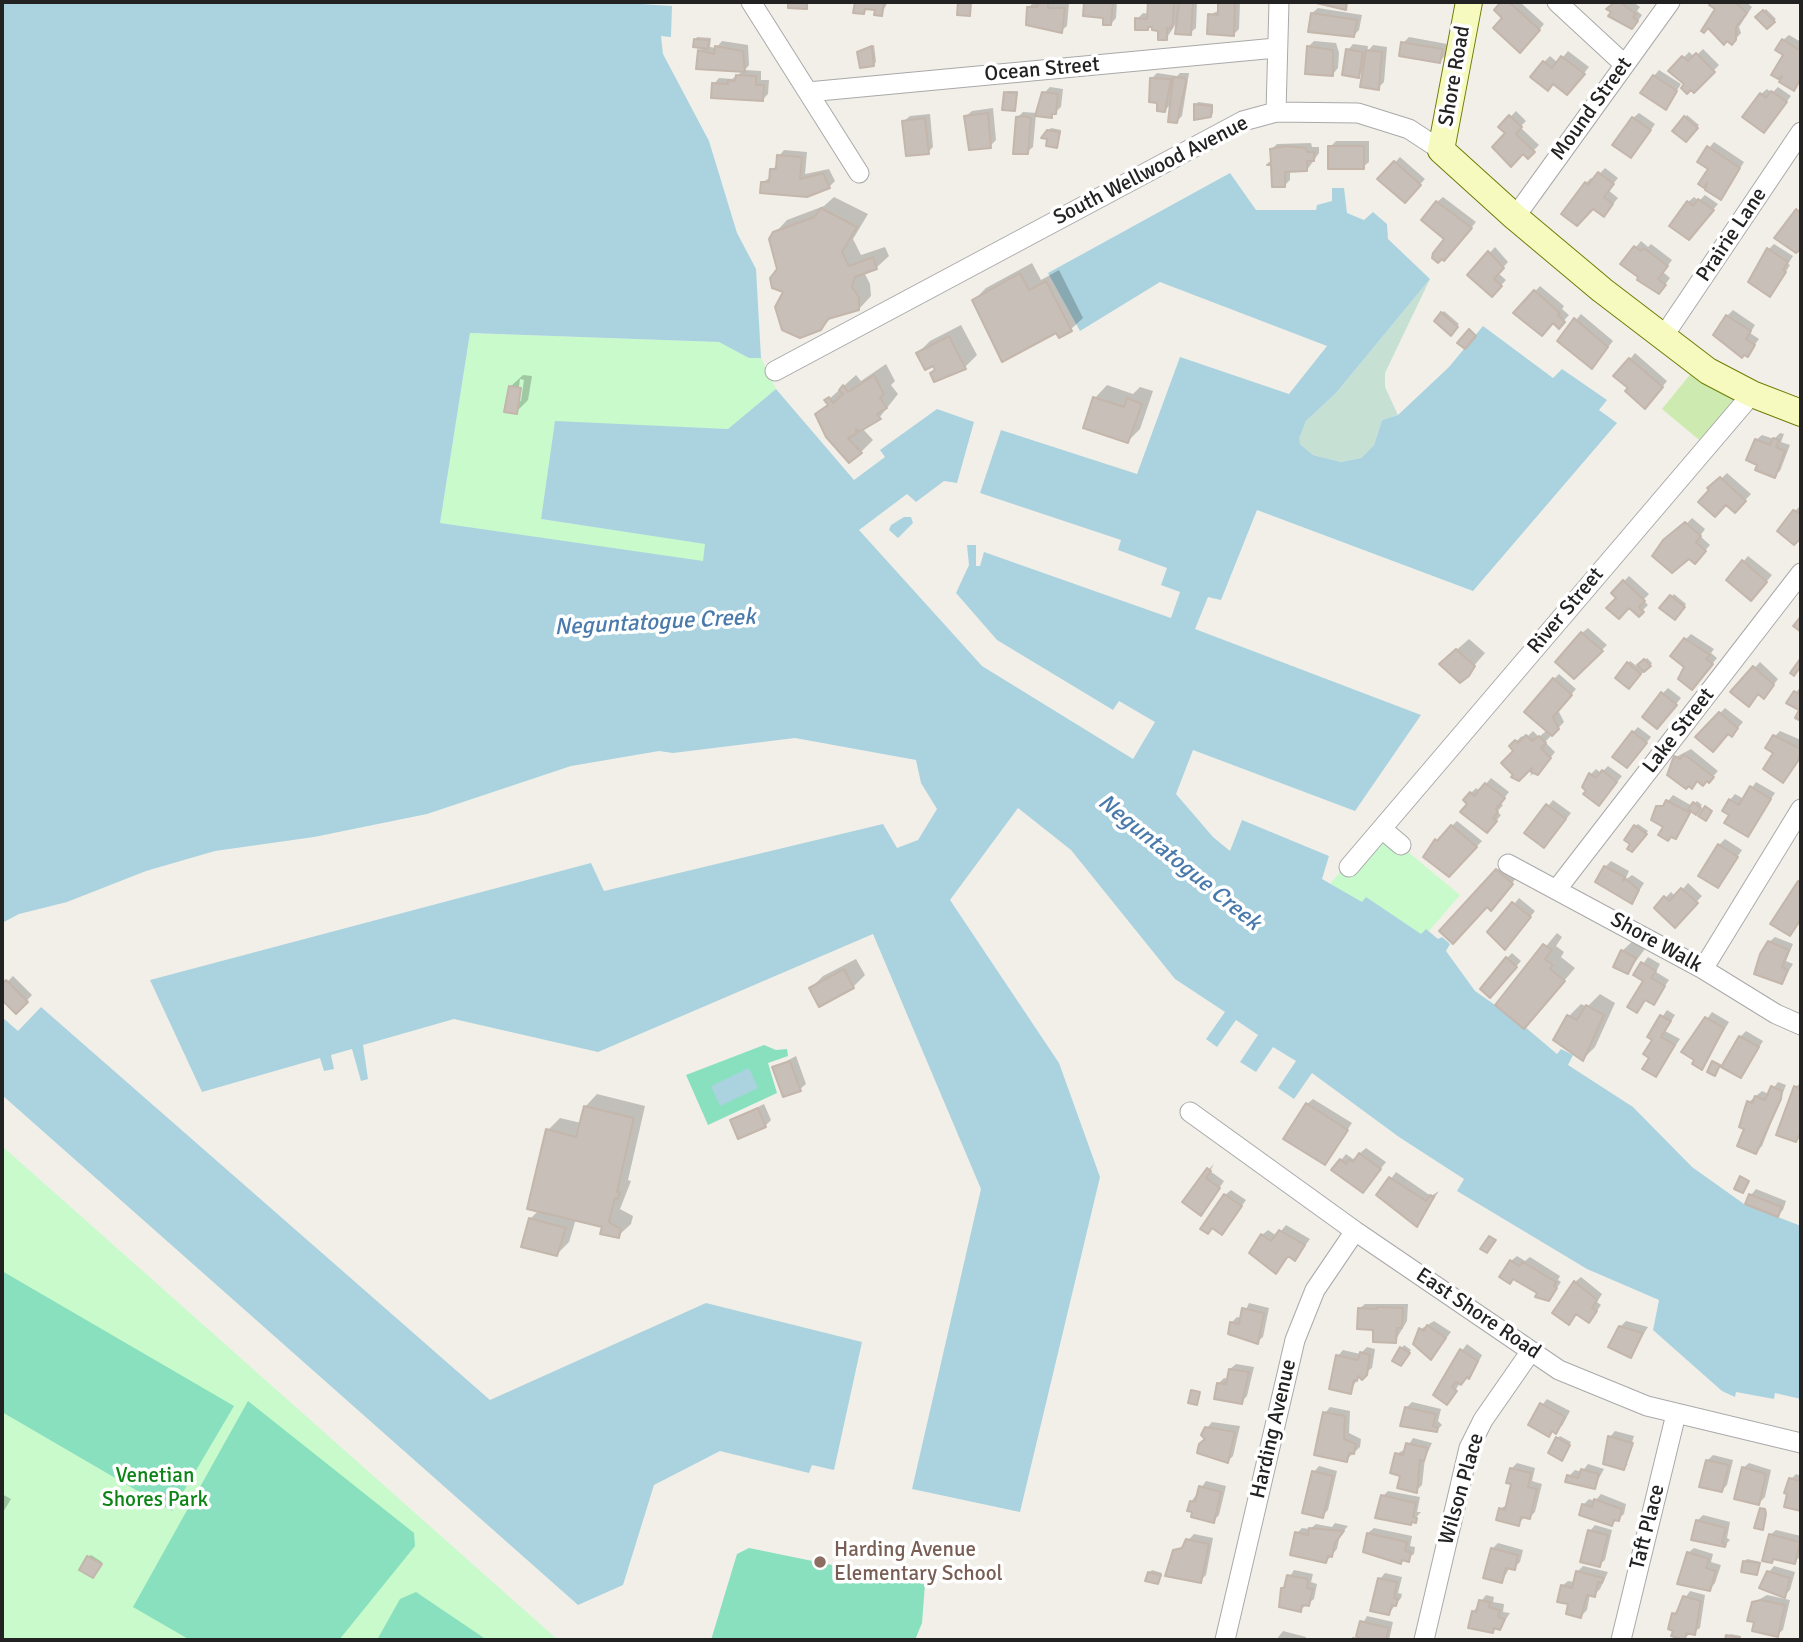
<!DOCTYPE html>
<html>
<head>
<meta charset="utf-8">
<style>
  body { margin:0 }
  #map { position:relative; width:1803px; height:1642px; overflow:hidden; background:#f2efe9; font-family:Signika,sans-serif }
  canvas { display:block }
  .frame { position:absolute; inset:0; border:4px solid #222; pointer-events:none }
</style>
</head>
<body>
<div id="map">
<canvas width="1803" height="1642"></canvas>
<div class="frame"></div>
</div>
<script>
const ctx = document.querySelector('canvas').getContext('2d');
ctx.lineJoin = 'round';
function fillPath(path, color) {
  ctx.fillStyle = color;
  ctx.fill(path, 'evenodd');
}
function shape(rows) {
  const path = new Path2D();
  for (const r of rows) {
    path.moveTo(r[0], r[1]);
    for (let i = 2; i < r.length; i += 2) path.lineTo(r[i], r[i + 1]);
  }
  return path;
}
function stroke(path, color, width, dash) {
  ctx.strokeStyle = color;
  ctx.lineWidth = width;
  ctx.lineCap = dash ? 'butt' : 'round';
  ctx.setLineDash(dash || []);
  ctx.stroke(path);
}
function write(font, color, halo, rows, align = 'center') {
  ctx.font = font + ' Signika,sans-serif';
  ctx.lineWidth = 7;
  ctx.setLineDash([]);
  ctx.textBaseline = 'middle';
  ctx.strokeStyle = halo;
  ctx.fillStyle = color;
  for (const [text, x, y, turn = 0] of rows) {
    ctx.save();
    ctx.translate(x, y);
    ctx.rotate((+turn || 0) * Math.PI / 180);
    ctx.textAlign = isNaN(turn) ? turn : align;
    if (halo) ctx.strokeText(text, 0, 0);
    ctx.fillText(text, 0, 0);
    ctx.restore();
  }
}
const grass = shape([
  [1697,366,1746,396,1704,444,1662,409]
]);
const wetland = shape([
  [1430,279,1385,373,1385,387,1398,415,1382,420,1374,445,1361,458,1341,462,1313,455,1300,444,1298,438,1306,421,1336,393]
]);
const park = shape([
  [470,333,719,342,749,358,761,358,776,389,729,429,555,422,541,519,706,544,703,562,440,523],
  [1378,827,1460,895,1429,931,1426,930,1422,935,1366,898,1363,903,1330,884],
  [2,1146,558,1640,2,1640]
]);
const pitch = shape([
  [764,1045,776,1050,787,1049,788,1056,768,1063,777,1093,708,1125,686,1075],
  [2,1271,234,1406,172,1511,2,1412],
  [248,1401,414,1533,415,1546,339,1640,190,1640,133,1607],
  [749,1548,925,1584,922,1623,915,1640,711,1640,737,1554],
  [416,1592,487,1640,377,1640,400,1599]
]);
const water = shape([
  [2,2,611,2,672,6,671,37,661,36,663,54,709,141,737,233,756,269,761,358,749,358,719,342,470,333,440,523,703,561,705,544,541,519,555,421,728,429,776,389,854,480,885,457,880,450,937,409,974,422,957,483,944,481,916,502,907,494,859,530,982,666,1133,759,1155,722,1119,701,1113,710,997,640,956,593,969,565,967,545,976,545,976,566,980,566,984,552,1171,618,1180,592,1161,585,1167,568,1118,550,1121,540,980,493,1001,430,1137,474,1180,357,1289,394,1327,346,1160,282,1080,331,1048,273,1230,173,1256,210,1316,210,1317,205,1332,201,1332,188,1344,188,1347,213,1364,220,1373,212,1387,224,1388,239,1430,279,1336,393,1306,421,1299,438,1300,444,1313,455,1341,462,1361,458,1374,445,1382,420,1398,415,1449,367,1483,326,1553,378,1562,369,1607,400,1599,410,1617,423,1473,591,1257,510,1221,600,1208,597,1195,629,1421,715,1355,811,1193,750,1176,794,1213,837,1230,851,1242,820,1329,856,1322,879,1362,902,1366,897,1421,934,1426,929,1438,939,1442,937,1450,944,1446,951,1475,991,1518,1021,1557,1054,1561,1049,1573,1055,1568,1065,1633,1107,1692,1167,1744,1204,1801,1226,1801,1399,1775,1393,1774,1399,1736,1392,1735,1397,1722,1391,1653,1330,1659,1300,1587,1269,1457,1191,1464,1179,1399,1137,1312,1073,1294,1099,1278,1088,1296,1061,1273,1047,1256,1072,1240,1062,1258,1035,1236,1020,1217,1047,1206,1039,1225,1012,1175,979,1071,850,1018,808,950,900,1059,1063,1100,1177,1020,1512,912,1489,981,1189,873,934,598,1052,454,1019,363,1045,368,1079,361,1081,352,1049,331,1055,334,1069,324,1071,320,1058,202,1092,150,980,591,863,604,891,883,824,897,848,918,840,937,809,921,783,916,760,795,738,673,753,659,751,571,766,427,814,314,837,215,851,146,871,67,902,19,914,2,923],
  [904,517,911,517,913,523,898,538,889,530,891,525],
  [41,1007,490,1400,706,1303,862,1342,834,1470,812,1465,809,1473,720,1451,654,1485,623,1585,578,1605,2,1095,2,1017,18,1031],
  [749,1068,758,1088,720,1106,711,1086]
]);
const shadow = shape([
  [856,2,888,2,881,14,876,8,855,11],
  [1034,2,1069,3,1067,26,1061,31,1029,7],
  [1085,2,1117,2,1116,18,1111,24,1105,16,1085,14],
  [1150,2,1197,2,1196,28,1190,33,1179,19,1166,39,1160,29,1151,25,1147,29,1137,19,1143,13,1149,14],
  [1220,2,1240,2,1239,29,1234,34,1209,15,1220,10],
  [1504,2,1520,2,1544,24,1526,46,1496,10],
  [1616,2,1633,2,1640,7,1637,11,1642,15,1638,21,1626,26,1610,16,1613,12,1609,9],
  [1713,2,1746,2,1752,7,1739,27,1741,33,1732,43,1717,9,1711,4],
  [1318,8,1362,15,1359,30,1353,36,1312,13],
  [1766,9,1776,19,1767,27,1758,17],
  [1789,35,1801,42,1801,81,1794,89,1783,40],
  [697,37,711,38,710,47,716,48,722,41,748,45,749,65,745,70,761,71,761,80,769,80,768,94,763,99,714,84,719,78,732,79,743,71,699,51,704,47,695,40],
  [1409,37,1447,44,1445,56,1439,62,1403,43],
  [1314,41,1336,43,1339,53,1338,68,1333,74,1308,47],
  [1353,44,1368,46,1367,52,1373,45,1387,47,1384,82,1378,88,1365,69,1358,76,1348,50],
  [874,45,876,62,874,64,862,51],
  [1703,49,1719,65,1694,91,1671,71,1689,52,1695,57],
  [1568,51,1589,67,1573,87,1544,62,1550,56,1558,63],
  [1659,70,1681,84,1666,108,1654,76],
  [1157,73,1177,76,1180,73,1189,73,1182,116,1177,121,1172,103,1165,110,1152,78],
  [1050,87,1063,89,1061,107,1051,116,1036,114,1033,147,1027,152,1017,118,1023,112,1037,113,1044,93],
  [1778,87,1791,96,1769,125,1761,94,1767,89,1772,93],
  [1008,91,1018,91,1015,109,1005,93],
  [1198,102,1213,104,1213,113,1211,116,1196,105],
  [993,108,996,140,990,146,966,116,972,111],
  [1516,111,1526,121,1520,127,1539,145,1528,156,1501,127],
  [1639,113,1655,124,1636,151,1633,118],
  [930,114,933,147,928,152,904,121,910,116],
  [1687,115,1699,125,1686,140,1675,130],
  [1051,128,1061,130,1057,146,1048,131],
  [1336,141,1369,141,1369,162,1363,167,1330,147],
  [1714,142,1744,162,1721,198,1709,148],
  [1311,143,1312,147,1319,147,1319,153,1307,170,1290,170,1290,180,1285,185,1271,150,1277,144],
  [784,150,807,152,805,174,829,169,835,181,829,187,763,182,771,177,779,156],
  [1400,157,1425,179,1405,200,1380,179],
  [1605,168,1618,178,1608,190,1618,198,1609,209,1586,183,1591,178,1594,180],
  [1705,195,1718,204,1694,232,1688,202,1694,197,1699,201],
  [834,197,868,214,853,239,861,255,885,247,889,256,876,268,864,272,870,284,871,296,859,309,833,316,820,329,786,291,779,270,775,233,787,220,824,206],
  [1443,197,1476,222,1449,254,1437,202],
  [1641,241,1648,247,1651,244,1672,260,1663,272,1670,278,1664,286,1641,277,1623,263],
  [1774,244,1793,256,1788,264,1790,265,1775,289,1768,250],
  [1495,247,1508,262,1498,273,1506,280,1492,295,1470,275],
  [1032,263,1041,280,1059,270,1083,318,1070,330,1056,330,974,300,986,288],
  [1540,286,1564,306,1562,309,1569,315,1559,326,1553,321,1516,313],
  [1733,310,1755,325,1750,333,1759,339,1747,355,1727,316],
  [1444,311,1459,324,1450,334,1436,321],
  [1581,314,1613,341,1597,361,1559,341],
  [961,325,977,355,965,367,937,369,918,353,930,341],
  [1635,353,1667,381,1651,401,1630,388,1630,359],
  [886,364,895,381,891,385,898,394,879,418,862,428,873,440,861,452,818,415,829,404,827,401,856,375,861,381],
  [523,375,532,376,528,400,516,412,510,387],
  [520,379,524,380,521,401,517,401],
  [1107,385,1133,394,1140,387,1153,391,1140,429,1128,441,1085,427,1095,398],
  [1780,433,1784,434,1781,442,1790,445,1780,471,1774,476,1756,440,1762,435,1774,439],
  [1727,473,1751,494,1735,511,1719,481],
  [1800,506,1801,535,1794,543,1795,511],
  [1692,518,1705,529,1700,536,1710,545,1700,556,1655,556],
  [1748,556,1772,575,1757,593,1743,562],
  [1629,576,1649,594,1643,600,1648,605,1639,614,1613,593],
  [1674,594,1686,604,1675,618,1662,607],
  [1588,628,1607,645,1574,677,1582,633],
  [1691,634,1714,649,1711,653,1717,658,1697,683,1686,667,1686,639],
  [1469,639,1485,653,1472,668,1453,653],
  [1647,658,1652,663,1629,687,1617,677,1630,661,1638,667],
  [1760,662,1778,679,1769,691,1732,692],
  [1559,674,1576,689,1558,710,1564,722,1545,742,1555,752,1543,767,1530,776,1538,761,1511,746,1522,736,1525,739,1533,731,1539,737,1547,730,1554,679],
  [1801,686,1801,709,1789,702],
  [1668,688,1681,698,1663,721,1662,694],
  [1725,708,1743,722,1737,729,1697,737],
  [1638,727,1651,737,1632,761,1633,732],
  [1780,731,1801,740,1801,756,1783,781,1775,753,1775,736],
  [1691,749,1718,771,1709,781,1698,779,1676,757],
  [1608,766,1622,776,1604,798,1590,775,1596,769,1601,773],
  [1491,778,1509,792,1500,803,1503,805,1497,812,1501,815,1493,825,1469,803,1471,793,1476,788,1480,791],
  [1756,782,1775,793,1747,835,1732,815,1730,800,1735,794,1744,799],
  [1673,795,1692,806,1697,801,1702,805,1695,813,1692,810,1676,837,1653,819],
  [1553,800,1571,813,1550,840,1527,833],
  [1457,821,1482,841,1449,875,1425,857,1437,840],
  [1638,824,1648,831,1632,850,1635,826],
  [1725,839,1742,850,1718,886,1719,845],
  [1611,861,1629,871,1625,880,1632,875,1644,883,1632,902,1605,867],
  [1503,864,1517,877,1496,903,1442,931],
  [1688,883,1702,896,1675,925,1656,908,1671,892,1676,897],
  [1519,898,1535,911,1510,942,1514,904],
  [1557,933,1562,937,1556,946,1564,952,1561,957,1575,968,1536,1014,1497,1005],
  [1775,937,1793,944,1786,961,1793,964,1782,982,1769,942],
  [1635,939,1647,946,1628,972,1622,951],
  [1512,953,1521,961,1495,991,1507,958],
  [1648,957,1660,964,1656,972,1669,980,1653,1003,1646,999,1637,1011,1646,981,1635,975],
  [856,959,865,975,853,987,811,988,823,976],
  [13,976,32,995,16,1012,2,998,2,987],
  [1600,994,1615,1003,1595,1047,1583,1059,1569,1016,1581,1004,1587,1007],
  [1667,1010,1675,1015,1665,1031,1680,1039,1656,1075,1651,1057,1655,1039,1649,1036],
  [1712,1012,1729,1022,1702,1068,1698,1032],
  [1746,1031,1763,1041,1741,1076,1740,1037],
  [796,1056,806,1084,800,1089,774,1068],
  [1778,1082,1786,1085,1762,1146,1756,1152,1746,1129,1749,1102,1762,1091,1769,1094],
  [1801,1082,1801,1133,1795,1140,1796,1087],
  [597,1094,645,1106,628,1180,631,1181,620,1209,633,1216,631,1224,618,1236,604,1226,576,1219,569,1242,557,1254,530,1219,539,1210,548,1130,560,1118,581,1123,585,1107],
  [1313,1099,1352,1123,1325,1163,1307,1104],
  [764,1104,771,1120,765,1126,732,1120],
  [1366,1148,1386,1162,1363,1191,1334,1169,1346,1154,1353,1159],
  [1214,1164,1210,1171,1224,1181,1206,1208,1203,1175],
  [1396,1172,1431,1196,1439,1191,1417,1224,1379,1195],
  [1756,1189,1786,1201,1783,1210,1777,1215,1751,1195],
  [1231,1190,1246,1200,1227,1227,1225,1195],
  [1286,1225,1310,1239,1295,1259,1289,1255,1276,1271,1262,1235,1268,1230,1277,1236],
  [1517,1256,1525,1261,1530,1257,1560,1276,1558,1280,1561,1282,1549,1299,1511,1261],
  [1581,1277,1602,1294,1597,1302,1601,1305,1594,1315,1577,1313,1569,1323,1575,1282],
  [1249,1303,1269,1308,1263,1337,1257,1342,1232,1322,1237,1317,1242,1318],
  [1365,1304,1408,1304,1407,1321,1395,1341,1375,1328,1359,1309],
  [1434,1321,1451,1332,1431,1358,1421,1329],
  [1626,1321,1648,1327,1630,1356,1620,1327],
  [1467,1344,1482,1355,1474,1371,1460,1383,1447,1403,1446,1372],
  [1404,1345,1411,1350,1403,1362,1394,1360],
  [1367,1347,1375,1349,1372,1368,1358,1378,1350,1392,1338,1356,1343,1350,1360,1354],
  [1236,1364,1254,1367,1247,1396,1241,1402,1218,1384,1224,1378,1229,1379,1230,1369],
  [1547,1399,1570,1411,1562,1426,1549,1434,1542,1405],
  [1412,1402,1441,1409,1438,1421,1442,1425,1437,1430,1406,1408],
  [1330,1407,1350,1411,1349,1433,1361,1439,1360,1447,1346,1460,1325,1413],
  [1212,1422,1240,1426,1233,1456,1228,1461,1206,1439,1207,1428],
  [1615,1431,1634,1436,1625,1464,1628,1464,1624,1468,1610,1437],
  [1560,1436,1571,1442,1563,1456,1558,1438],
  [1413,1438,1432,1443,1425,1458,1422,1485,1416,1491,1402,1475,1396,1454,1406,1449],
  [1713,1455,1733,1460,1727,1485,1722,1490,1707,1461],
  [1517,1463,1535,1468,1532,1481,1542,1484,1535,1512,1530,1517,1525,1516,1519,1524,1500,1509,1508,1504,1513,1483,1511,1469],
  [1749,1463,1771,1470,1765,1497,1759,1503,1743,1468],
  [1588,1464,1604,1469,1594,1487,1569,1476,1575,1470,1582,1472],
  [1319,1466,1337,1471,1328,1510,1322,1516,1314,1472],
  [1796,1474,1801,1476,1801,1509,1786,1506,1791,1479],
  [1206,1481,1226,1486,1219,1515,1213,1521,1191,1502],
  [1388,1491,1420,1497,1417,1512,1421,1512,1411,1523,1383,1496],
  [2,1494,11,1499,2,1514],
  [1601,1494,1626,1504,1624,1514,1612,1524,1583,1505,1589,1499,1595,1501],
  [1703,1515,1730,1522,1727,1538,1730,1540,1725,1545,1693,1538,1697,1521],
  [1335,1523,1348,1526,1340,1535,1337,1549,1326,1562,1297,1533,1302,1528,1310,1529,1316,1524,1332,1527],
  [1595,1525,1612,1530,1605,1560,1599,1565,1590,1531],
  [1374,1528,1412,1536,1410,1546,1415,1547,1414,1554,1401,1562,1371,1555,1368,1533],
  [1776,1530,1801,1536,1800,1557,1794,1562,1775,1558,1771,1561,1770,1535],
  [1194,1534,1213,1538,1206,1575,1200,1581,1176,1553],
  [1498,1543,1523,1550,1520,1562,1514,1568,1510,1567,1502,1581,1492,1549],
  [1694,1548,1713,1554,1711,1562,1721,1565,1715,1583,1710,1589,1688,1553],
  [91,1555,102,1562,95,1574,88,1557],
  [1747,1559,1761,1562,1757,1573,1745,1561],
  [1583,1566,1608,1572,1600,1589,1594,1595,1590,1594,1587,1610,1581,1616,1562,1586,1568,1581,1575,1582,1577,1572],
  [1774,1566,1795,1572,1790,1590,1784,1596,1769,1572],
  [1152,1570,1162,1573,1158,1582,1149,1573],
  [1294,1570,1313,1574,1311,1582,1317,1584,1314,1599,1300,1610,1282,1589],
  [1385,1573,1402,1577,1398,1593,1402,1594,1401,1598,1389,1613,1380,1579],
  [1690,1591,1705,1595,1700,1628,1684,1638,1674,1614],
  [1486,1595,1494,1597,1493,1602,1504,1604,1503,1612,1510,1613,1500,1628,1492,1631,1473,1612],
  [1767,1595,1790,1600,1783,1630,1777,1635,1753,1603],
  [1367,1616,1393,1622,1389,1640,1354,1640],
  [1283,1631,1306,1637,1305,1640,1276,1640],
  [1730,1634,1741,1636,1740,1640,1727,1640]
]);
const building = shape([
  [788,2,807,2,807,9,788,8,788,2],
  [855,2,884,2,882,16,874,15,875,10,865,9,864,14,853,13,855,2],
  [958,2,971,2,970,16,957,15,958,2],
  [1084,2,1113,2,1111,25,1103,25,1103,18,1083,16,1084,2],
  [1148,2,1174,2,1173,22,1171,29,1167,28,1167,40,1158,40,1158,31,1152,30,1152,27,1148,27,1148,30,1135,30,1135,18,1147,19,1148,2],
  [1179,2,1193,2,1191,35,1175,34,1179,2],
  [1218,2,1235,2,1234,36,1207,34,1208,14,1218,15,1218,2],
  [1312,2,1347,2,1346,10,1312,2],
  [1501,2,1509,2,1540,30,1520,53,1493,28,1502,18,1494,10,1501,2],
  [1615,2,1620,2,1636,14,1633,17,1638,21,1632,29,1608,16,1611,12,1606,9,1615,2],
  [1711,2,1735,2,1747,13,1736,27,1736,40,1732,45,1727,41,1724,45,1708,28,1704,33,1701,31,1715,9,1709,5,1711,2],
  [1038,3,1048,3,1048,8,1065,8,1062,33,1026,25,1027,7,1037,7,1038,3],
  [1763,10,1775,22,1767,29,1755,17,1763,10],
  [1311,13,1357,20,1354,37,1308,32,1311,13],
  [694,39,709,40,708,49,693,47,694,39],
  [1782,39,1801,51,1801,78,1794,91,1779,82,1782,76,1778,79,1771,75,1783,55,1775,50,1782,39],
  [1401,42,1443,49,1440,63,1399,56,1401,42],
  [715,46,743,51,745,72,696,69,698,50,714,54,715,46],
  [872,46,874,66,860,68,857,52,872,46],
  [1307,46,1333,50,1333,76,1305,74,1307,46],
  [1346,49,1363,52,1359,78,1342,75,1346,49],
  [1366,50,1382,52,1379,90,1360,87,1366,50],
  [1696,53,1715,72,1694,93,1691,90,1687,94,1681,88,1684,84,1668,71,1682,56,1688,61,1696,53],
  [1561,56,1585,74,1567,95,1553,84,1548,91,1530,77,1543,61,1552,68,1561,56],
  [736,75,756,76,756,85,764,85,763,101,711,98,712,83,728,84,728,80,735,81,736,75],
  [1653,75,1677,91,1666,110,1640,93,1653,75],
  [1173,77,1185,78,1186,82,1177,123,1168,122,1173,77],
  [1150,78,1171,79,1165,112,1157,111,1157,103,1149,102,1150,78],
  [1771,91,1787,102,1764,133,1742,117,1760,93,1766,98,1771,91],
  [1004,92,1017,93,1015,111,1002,110,1004,92],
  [1042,92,1058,94,1056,114,1052,114,1052,118,1035,116,1042,92],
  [1194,104,1212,106,1211,117,1194,120,1194,104],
  [988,113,991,148,969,150,964,116,988,113],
  [1509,115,1522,127,1516,134,1535,152,1528,159,1523,154,1511,167,1492,147,1505,133,1498,127,1509,115],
  [1024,116,1031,118,1028,154,1013,154,1016,117,1024,116],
  [1684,116,1698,128,1686,142,1672,131,1684,116],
  [1632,117,1651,130,1631,158,1612,145,1632,117],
  [925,118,929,154,906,156,902,121,925,118],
  [1047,130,1060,132,1057,148,1046,146,1047,139,1041,138,1047,130],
  [1286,146,1306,148,1307,152,1314,152,1314,161,1307,161,1307,171,1285,172,1285,187,1272,187,1271,165,1267,165,1271,162,1270,149,1286,146],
  [1328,146,1364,146,1364,169,1328,169,1328,146],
  [1707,146,1740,168,1721,200,1705,190,1707,183,1704,188,1698,184,1708,169,1697,162,1707,146],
  [777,155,802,157,800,179,823,173,830,188,807,197,760,193,761,182,769,182,770,169,776,169,777,155],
  [1394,161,1421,185,1405,203,1377,179,1394,161],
  [1598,172,1614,184,1604,197,1613,204,1604,217,1593,209,1577,226,1561,214,1585,182,1588,185,1598,172],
  [1698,199,1714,210,1689,240,1669,226,1687,201,1693,206,1698,199],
  [1436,201,1472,228,1444,261,1442,259,1438,263,1432,258,1433,253,1444,239,1421,220,1436,201],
  [821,208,857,227,842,252,849,266,873,257,877,269,855,277,852,287,859,297,859,310,828,319,821,330,800,338,782,330,775,307,783,292,772,288,770,278,777,269,769,239,773,232,814,217,821,208],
  [1796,209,1801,213,1801,249,1796,253,1774,238,1796,209],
  [1634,246,1641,251,1644,248,1668,266,1658,279,1666,285,1659,294,1637,280,1638,277,1620,264,1634,246],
  [1767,248,1788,262,1783,270,1786,272,1770,297,1748,282,1767,248],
  [1488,251,1504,268,1494,279,1502,286,1492,297,1467,275,1488,251],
  [1020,273,1029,290,1046,281,1072,331,1059,338,1056,333,1002,362,972,300,1020,273],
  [1534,290,1560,313,1558,315,1565,322,1559,329,1553,323,1542,336,1513,313,1534,290],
  [1441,312,1458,327,1451,336,1434,321,1441,312],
  [1726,315,1751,331,1746,339,1755,345,1748,357,1744,355,1742,358,1713,335,1726,315],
  [1574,318,1608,347,1592,369,1557,341,1574,318],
  [1469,329,1476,336,1465,349,1457,343,1469,329],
  [949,336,966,369,934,382,930,373,935,370,933,366,925,370,916,353,949,336],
  [1629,358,1663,387,1645,409,1625,391,1628,388,1613,376,1629,358],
  [874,375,884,394,880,398,887,408,877,414,881,419,859,432,856,429,856,434,848,438,862,453,849,463,826,437,815,414,828,405,824,400,829,397,833,403,843,394,839,390,843,385,848,392,874,375],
  [509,386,521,388,517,414,504,412,509,386],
  [1093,397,1124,407,1127,398,1142,404,1128,443,1083,428,1093,397],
  [1773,438,1779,440,1776,447,1785,451,1775,478,1755,470,1757,465,1746,460,1755,439,1770,445,1773,438],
  [1720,477,1746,501,1735,513,1726,505,1715,517,1698,502,1709,490,1707,488,1720,477],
  [1793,510,1801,514,1801,538,1794,545,1777,531,1793,510],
  [1685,522,1701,536,1696,542,1706,551,1695,564,1689,559,1672,573,1652,556,1663,540,1685,522],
  [1742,560,1767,582,1751,601,1726,580,1742,560],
  [1623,580,1645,601,1639,607,1644,612,1639,617,1629,608,1619,619,1606,608,1616,598,1611,593,1623,580],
  [1670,595,1685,607,1675,620,1659,608,1670,595],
  [1801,616,1801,632,1793,626,1801,616],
  [1581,632,1603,651,1574,679,1555,662,1581,632],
  [1684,638,1710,655,1706,659,1713,664,1692,690,1678,679,1684,667,1670,656,1684,638],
  [1456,649,1475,666,1469,676,1460,683,1439,664,1456,649],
  [1644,659,1651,666,1644,672,1637,665,1644,659],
  [1800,659,1801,666,1794,676,1790,673,1800,659],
  [1627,662,1641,674,1629,689,1615,678,1627,662],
  [1753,666,1774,685,1764,699,1758,694,1749,707,1730,692,1753,666],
  [1553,678,1572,695,1553,717,1559,729,1552,736,1524,712,1553,678],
  [1794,691,1801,695,1801,721,1795,718,1799,710,1786,703,1794,691],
  [1661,692,1677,705,1657,729,1642,717,1661,692],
  [1719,712,1738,728,1732,737,1728,734,1713,752,1695,737,1719,712],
  [1632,731,1647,743,1627,768,1612,757,1632,731],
  [1526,735,1532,741,1539,736,1546,743,1541,748,1551,758,1538,775,1531,772,1532,768,1519,781,1511,777,1513,775,1501,763,1513,751,1509,746,1515,740,1518,743,1526,735],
  [1773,735,1801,749,1798,761,1783,783,1763,769,1773,753,1765,748,1773,735],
  [1684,754,1714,777,1709,783,1707,781,1703,786,1697,781,1692,789,1689,786,1686,789,1667,775,1674,756,1680,759,1684,754],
  [1602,770,1617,782,1599,806,1583,794,1586,791,1582,787,1589,773,1596,778,1602,770],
  [1485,783,1505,798,1496,809,1498,812,1493,818,1497,821,1487,833,1460,812,1467,804,1463,800,1470,792,1474,796,1485,783],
  [1750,786,1771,799,1748,837,1724,823,1729,815,1722,811,1729,799,1739,805,1750,786],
  [1666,800,1690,813,1676,839,1671,837,1668,841,1658,835,1663,827,1651,820,1656,806,1663,806,1666,800],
  [1693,802,1701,808,1696,815,1688,809,1693,802],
  [1546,804,1566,819,1544,848,1524,833,1546,804],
  [1705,806,1712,811,1706,821,1698,816,1705,806],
  [1451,825,1477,847,1449,877,1423,857,1435,839,1437,841,1451,825],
  [1634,825,1647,834,1632,852,1627,849,1630,844,1624,840,1634,825],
  [1718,844,1738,857,1718,888,1698,876,1718,844],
  [1604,866,1625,877,1623,881,1626,879,1639,890,1632,904,1595,882,1604,866],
  [1496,869,1513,884,1491,911,1487,907,1453,944,1439,931,1496,869],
  [1798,881,1801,883,1801,919,1790,936,1770,924,1798,881],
  [1681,888,1698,903,1675,928,1654,908,1664,896,1669,901,1681,888],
  [1512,902,1531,917,1505,950,1487,932,1512,902],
  [1768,941,1789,950,1782,967,1788,970,1782,984,1754,974,1760,954,1768,941],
  [1543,944,1552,950,1545,959,1553,965,1550,969,1565,981,1524,1029,1495,1005,1543,944],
  [1621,950,1636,958,1628,974,1613,967,1621,950],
  [1506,957,1517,967,1490,998,1480,989,1506,957],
  [1641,962,1656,971,1651,978,1665,986,1654,1005,1645,1000,1637,1013,1627,1007,1643,981,1633,975,1641,962],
  [844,969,854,988,819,1007,809,988,844,969],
  [6,980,28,1002,16,1014,2,1000,2,984,6,980],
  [1586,1005,1604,1015,1583,1061,1553,1040,1567,1015,1577,1020,1586,1005],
  [1660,1015,1671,1021,1661,1037,1675,1045,1656,1077,1642,1069,1649,1058,1643,1054,1652,1040,1647,1037,1660,1015],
  [1705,1017,1724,1028,1702,1070,1692,1064,1694,1060,1681,1052,1705,1017],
  [1739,1036,1759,1047,1741,1078,1721,1067,1739,1036],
  [790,1061,801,1091,783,1097,772,1067,790,1061],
  [1712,1061,1720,1065,1715,1076,1707,1072,1712,1061],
  [1771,1086,1782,1091,1781,1099,1756,1154,1737,1146,1744,1129,1739,1127,1747,1101,1752,1103,1755,1096,1765,1100,1771,1086],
  [1794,1086,1801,1089,1801,1131,1796,1142,1776,1135,1794,1086],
  [1306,1103,1348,1130,1325,1165,1283,1139,1306,1103],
  [584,1106,634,1118,617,1192,620,1192,618,1199,615,1198,609,1222,621,1229,619,1238,600,1234,602,1227,527,1209,546,1129,576,1137,584,1106],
  [758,1108,766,1127,738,1139,730,1120,758,1108],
  [1359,1153,1381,1169,1363,1193,1331,1170,1340,1159,1346,1164,1349,1159,1353,1162,1359,1153],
  [1207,1168,1211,1171,1206,1178,1220,1188,1201,1216,1182,1202,1207,1168],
  [1740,1176,1749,1181,1743,1193,1734,1189,1740,1176],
  [1389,1177,1426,1201,1430,1195,1434,1197,1417,1227,1376,1195,1389,1177],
  [1224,1194,1242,1206,1222,1235,1212,1228,1208,1234,1200,1229,1224,1194],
  [1749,1194,1782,1207,1778,1217,1745,1204,1749,1194],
  [529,1218,566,1228,557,1256,521,1247,529,1218],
  [1279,1230,1305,1245,1295,1261,1288,1256,1276,1274,1249,1253,1261,1234,1271,1241,1279,1230],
  [1489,1236,1496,1240,1487,1253,1480,1249,1489,1236],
  [1510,1260,1519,1266,1523,1262,1556,1282,1554,1286,1557,1288,1549,1301,1535,1297,1537,1293,1513,1279,1510,1284,1499,1277,1510,1260],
  [1574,1281,1597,1300,1592,1308,1597,1311,1589,1323,1576,1314,1569,1325,1552,1313,1574,1281],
  [1377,1307,1403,1308,1402,1328,1397,1328,1396,1343,1373,1342,1373,1330,1357,1329,1358,1308,1377,1309,1377,1307],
  [1242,1308,1264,1313,1258,1344,1228,1334,1230,1322,1239,1324,1242,1308],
  [1427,1325,1446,1338,1431,1360,1413,1344,1419,1328,1424,1331,1427,1325],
  [1619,1326,1643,1333,1631,1358,1608,1347,1619,1326],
  [1400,1347,1410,1353,1401,1366,1392,1361,1400,1347],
  [1460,1349,1478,1361,1469,1379,1467,1377,1461,1385,1456,1382,1452,1387,1457,1391,1447,1405,1433,1395,1460,1349],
  [1360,1352,1370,1355,1367,1375,1362,1380,1358,1376,1357,1381,1354,1380,1351,1394,1329,1389,1336,1355,1358,1360,1360,1352],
  [1229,1369,1249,1372,1242,1404,1214,1399,1217,1383,1226,1384,1229,1369],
  [1191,1390,1200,1392,1197,1405,1188,1403,1191,1390],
  [1540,1403,1565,1417,1556,1434,1552,1431,1549,1437,1528,1425,1540,1403],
  [1405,1407,1436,1414,1433,1426,1438,1428,1437,1432,1400,1426,1405,1407],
  [1323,1412,1345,1416,1344,1439,1356,1444,1354,1454,1349,1453,1347,1462,1314,1455,1323,1412],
  [1205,1427,1235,1432,1228,1463,1197,1453,1199,1444,1205,1439,1201,1435,1205,1427],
  [1608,1436,1633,1443,1624,1470,1603,1464,1608,1436],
  [1556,1437,1570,1445,1562,1461,1548,1453,1556,1437],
  [1406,1443,1428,1448,1424,1461,1420,1460,1417,1493,1397,1488,1400,1476,1390,1473,1395,1453,1403,1455,1406,1443],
  [1706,1460,1729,1465,1722,1492,1699,1487,1706,1460],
  [1742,1467,1764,1473,1766,1476,1759,1505,1734,1499,1742,1467],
  [1510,1468,1531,1473,1528,1487,1537,1489,1530,1519,1521,1517,1519,1526,1496,1520,1499,1508,1505,1510,1511,1484,1506,1483,1510,1468],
  [1581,1469,1599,1474,1595,1489,1565,1482,1567,1475,1578,1478,1581,1469],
  [1312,1471,1333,1476,1323,1518,1302,1513,1312,1471],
  [1789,1478,1801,1481,1801,1511,1784,1507,1787,1494,1784,1493,1789,1478],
  [1199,1486,1221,1492,1214,1523,1191,1517,1192,1512,1187,1511,1190,1501,1195,1502,1199,1486],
  [1381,1495,1416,1503,1413,1517,1417,1518,1416,1523,1412,1522,1411,1525,1375,1518,1381,1495],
  [1594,1499,1622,1509,1619,1521,1614,1520,1612,1526,1579,1515,1582,1504,1592,1507,1594,1499],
  [1760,1508,1765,1509,1766,1514,1763,1530,1754,1528,1760,1508],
  [1696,1520,1726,1528,1722,1543,1726,1544,1725,1547,1691,1540,1696,1520],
  [1309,1528,1344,1531,1335,1543,1332,1557,1328,1556,1326,1563,1290,1555,1295,1532,1308,1535,1309,1528],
  [1588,1530,1608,1535,1600,1567,1580,1562,1588,1530],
  [1367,1533,1407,1542,1405,1551,1411,1552,1409,1562,1402,1560,1401,1564,1363,1552,1367,1533],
  [1769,1534,1800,1542,1795,1564,1773,1559,1772,1563,1762,1561,1769,1534],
  [1186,1539,1209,1544,1201,1583,1165,1576,1173,1550,1182,1548,1186,1539],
  [1491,1548,1518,1555,1515,1570,1506,1568,1502,1583,1483,1578,1491,1548],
  [1687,1552,1709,1559,1706,1568,1716,1571,1710,1591,1677,1584,1687,1552],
  [87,1556,102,1564,93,1578,79,1570,87,1556],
  [1743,1561,1760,1563,1757,1575,1741,1572,1743,1561],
  [1576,1571,1604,1578,1602,1583,1598,1582,1595,1597,1587,1595,1581,1618,1566,1614,1568,1604,1557,1602,1561,1585,1572,1588,1576,1571],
  [1767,1571,1790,1578,1785,1598,1759,1588,1767,1571],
  [1148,1572,1161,1575,1158,1584,1145,1581,1148,1572],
  [1287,1575,1308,1579,1307,1588,1313,1589,1309,1606,1302,1605,1301,1612,1279,1607,1281,1588,1284,1588,1287,1575],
  [1378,1578,1397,1582,1394,1598,1398,1599,1396,1606,1392,1605,1389,1615,1370,1611,1378,1578],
  [1683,1596,1701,1601,1695,1635,1686,1633,1685,1640,1671,1636,1673,1631,1668,1629,1672,1613,1676,1614,1683,1596],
  [1479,1600,1490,1602,1489,1607,1500,1610,1498,1617,1505,1619,1500,1630,1494,1628,1493,1633,1468,1628,1472,1611,1476,1612,1479,1600],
  [1761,1600,1785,1605,1778,1637,1752,1631,1754,1622,1747,1621,1752,1602,1761,1600],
  [1360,1621,1389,1628,1386,1640,1352,1640,1353,1638,1363,1640,1356,1636,1360,1621],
  [1726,1635,1740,1638,1740,1640,1725,1640,1726,1635]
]);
const street = shape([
  [751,2,859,173],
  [1557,2,1624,64],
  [808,92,1276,48],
  [1276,112,1279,2],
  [1515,217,1670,2],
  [1663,337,1801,132],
  [775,371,1243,121,1276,112,1358,113,1409,129,1441,150],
  [1382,829,1401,845],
  [1508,864,1703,969,1776,1014,1801,1025],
  [1349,867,1752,394],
  [1557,889,1801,573],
  [1703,969,1801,809],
  [1190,1112,1355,1231,1559,1370,1647,1406,1801,1443],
  [1225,1640,1295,1340,1315,1290,1355,1231],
  [1424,1640,1469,1448,1483,1420,1531,1351],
  [1621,1640,1676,1414]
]);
const secondary = shape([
  [1469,2,1441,150,1515,217,1602,290,1708,371,1752,394,1801,413]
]);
const markers = [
  [820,1562,7,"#8d6e63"]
];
const streetNames = [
  ["Ocean Street",1042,70,-5],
  ["Shore Road",1455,76,-80],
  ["Mound Street",1592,109,-54],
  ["South Wellwood Avenue",1151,171,-27],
  ["Prairie Lane",1732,235,-56],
  ["River Street",1566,611,-50],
  ["Lake Street",1679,731,-52],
  ["Shore Walk",1656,943,29],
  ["East Shore Road",1478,1314,34],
  ["Harding Avenue",1274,1429,-77],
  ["Wilson Place",1462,1489,-74],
  ["Taft Place",1648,1527,-76]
];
const parkNames = [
  ["Venetian",155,1476],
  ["Shores Park",155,1500]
];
const educationNames = [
  ["Harding Avenue",834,1550],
  ["Elementary School",834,1574]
];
const waterNames = [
  ["Neguntatogue Creek",655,623,-3],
  ["Neguntatogue Creek",1179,863,39]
];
fillPath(grass, '#cdebb0');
fillPath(wetland, '#c6e0d4');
fillPath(park, '#c8facc');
fillPath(pitch, '#88e0be');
fillPath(water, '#aad3df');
fillPath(shadow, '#0003');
fillPath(building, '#c7bfb8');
stroke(building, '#c4b6ab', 2);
stroke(street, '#a9a9a9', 21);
stroke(secondary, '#707d05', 28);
stroke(street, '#fff', 19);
stroke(secondary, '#f7fabf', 26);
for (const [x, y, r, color] of markers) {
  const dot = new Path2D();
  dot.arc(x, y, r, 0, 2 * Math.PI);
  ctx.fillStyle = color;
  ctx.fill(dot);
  stroke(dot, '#fff', 2.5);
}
write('21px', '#222', '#fff', streetNames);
write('21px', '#0c8416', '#fff', parkNames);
write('21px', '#785e54', '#fff', educationNames, 'left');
write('italic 23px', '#4a7aab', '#fff', waterNames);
</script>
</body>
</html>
